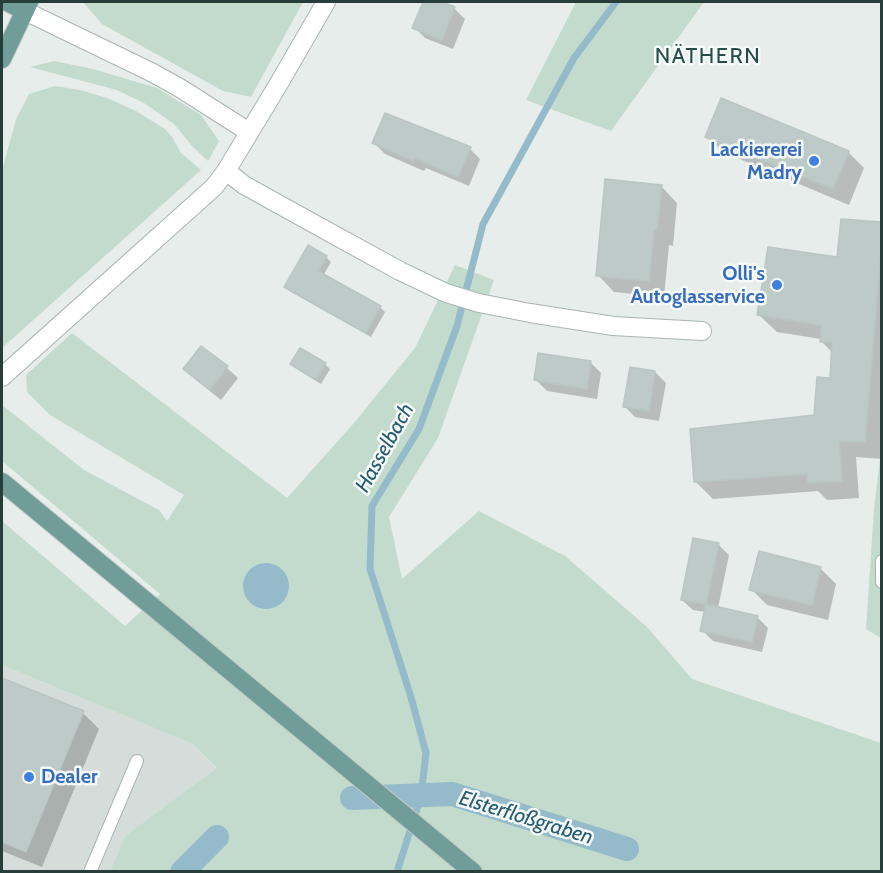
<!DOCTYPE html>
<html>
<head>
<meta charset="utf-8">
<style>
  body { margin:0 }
  #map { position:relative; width:883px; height:873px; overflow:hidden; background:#e6edeb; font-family:Cabin,sans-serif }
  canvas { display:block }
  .frame { position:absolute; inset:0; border:3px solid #273d3a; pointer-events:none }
</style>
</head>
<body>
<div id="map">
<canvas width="883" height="873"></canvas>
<div class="frame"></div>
</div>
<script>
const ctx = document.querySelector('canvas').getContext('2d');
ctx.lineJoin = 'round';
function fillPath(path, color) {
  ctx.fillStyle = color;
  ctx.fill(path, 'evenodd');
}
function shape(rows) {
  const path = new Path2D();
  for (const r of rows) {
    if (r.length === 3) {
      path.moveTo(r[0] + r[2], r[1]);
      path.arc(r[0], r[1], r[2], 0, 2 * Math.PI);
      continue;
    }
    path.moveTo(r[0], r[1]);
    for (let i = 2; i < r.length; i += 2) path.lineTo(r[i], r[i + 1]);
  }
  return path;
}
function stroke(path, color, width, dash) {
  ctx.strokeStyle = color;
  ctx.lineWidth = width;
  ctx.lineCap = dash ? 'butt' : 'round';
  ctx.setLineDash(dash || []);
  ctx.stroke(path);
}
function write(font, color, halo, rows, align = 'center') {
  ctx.font = font + ' Cabin,sans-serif';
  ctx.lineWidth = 5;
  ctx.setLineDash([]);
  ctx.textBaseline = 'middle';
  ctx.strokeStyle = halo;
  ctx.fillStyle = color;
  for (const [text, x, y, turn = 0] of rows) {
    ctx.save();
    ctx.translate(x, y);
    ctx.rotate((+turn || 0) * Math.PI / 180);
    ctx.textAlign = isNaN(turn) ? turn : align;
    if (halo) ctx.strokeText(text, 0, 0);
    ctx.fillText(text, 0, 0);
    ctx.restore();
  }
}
const built = shape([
  [2,665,193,744,217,769,125,836,110,871,2,871]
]);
const green = shape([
  [83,2,303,2,251,97,223,91,102,24],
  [576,2,704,2,611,131,526,100],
  [54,61,93,69,157,88,201,115,219,141,208,161,193,147,174,124,144,103,117,90,30,67],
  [55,86,80,90,107,98,136,111,165,129,172,137,181,153,201,170,2,348,2,171,16,119,29,94],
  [455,265,494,280,438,438,389,517,402,579,479,511,565,556,647,627,692,679,881,743,881,871,110,871,125,836,217,768,193,744,2,665,2,521,125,626,160,594,2,461,2,405,84,470,159,510,167,521,184,495,50,415,27,392,26,375,72,333,287,498,354,423,415,348],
  [881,451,881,638,866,629,874,509]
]);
const water = shape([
  [266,586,23]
]);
const shadow = shape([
  [425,2,438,2,454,8,465,19,453,49,425,38,414,27],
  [707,136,848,152,864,168,849,205,723,152],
  [374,143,470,149,480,159,469,186,426,168,424,171,385,154],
  [661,186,677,203,673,246,669,245,664,297,614,292,598,275],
  [882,224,882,459,856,457,859,498,827,500,818,491,713,499,696,482,816,416,831,379,833,353,821,341,821,339,777,332,759,315,839,259],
  [326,257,331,262,323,276,380,307,385,312,371,337,291,292,286,287],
  [202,348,227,368,238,378,221,400,196,380,185,369],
  [590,362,601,373,597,399,547,391,536,380],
  [292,364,325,364,330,369,321,384,297,369],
  [655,372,666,383,659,421,635,417,624,406],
  [718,544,729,555,718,608,757,617,768,628,762,652,713,641,702,630,706,612,693,610,682,600],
  [820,568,836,584,828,620,767,605,751,589],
  [2,680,83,713,99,729,42,867,2,851]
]);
const stream = shape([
  [397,872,421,796,426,753,411,697,370,569,372,506,419,429,457,326,483,224,574,58,616,2]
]);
const canal = shape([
  [352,798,452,794,627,849],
  [182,872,217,837]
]);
const building = shape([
  [423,2,442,2,455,7,442,40,412,28,423,2],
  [721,98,849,151,833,189,705,137,721,98],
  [385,113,471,147,458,177,415,158,413,161,372,143,385,113],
  [605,179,662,185,657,230,654,230,649,281,596,276,605,179],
  [841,219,882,222,882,239,865,442,839,441,842,481,808,483,807,474,694,482,690,429,814,415,817,377,830,378,832,342,820,342,821,325,757,315,768,247,837,257,841,219],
  [308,245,327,256,318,271,381,306,366,333,284,287,308,245],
  [201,346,228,366,210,390,183,369,201,346],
  [300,348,326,363,316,380,290,364,300,348],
  [538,353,591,361,587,389,534,380,538,353],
  [630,367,655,371,649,411,623,407,630,367],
  [693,538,719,543,706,604,681,600,693,538],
  [759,551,821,567,812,605,749,590,759,551],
  [706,604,758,616,752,642,700,631,706,604],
  [2,678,84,711,26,852,2,842,2,678]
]);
const service = shape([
  [882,561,882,582],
  [90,872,137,761]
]);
const minor = shape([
  [25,11,153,73,180,88,249,132],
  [226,171,244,185,327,231,400,271,446,293,479,303,530,313,613,326,702,331],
  [2,377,214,187,226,171,278,85,326,2]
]);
const primary = shape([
  [7,2,25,11],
  [2,59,29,2],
  [2,482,473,872]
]);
const markers = [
  [814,161,6,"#3f7fe0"],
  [777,285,6,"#3f7fe0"],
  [29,777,6,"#3f7fe0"]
];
const shopNames = [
  ["Lackiererei",802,150],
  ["Madry",802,173],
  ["Olli's",765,274],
  ["Autoglasservice",765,297],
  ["Dealer",41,777,"left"]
];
const waterNames = [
  ["Hasselbach",385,448,-61],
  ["Elsterfloßgraben",526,818,17]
];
const quarterNames = [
  ["NÄTHERN",708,57]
];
fillPath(built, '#d4ddda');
fillPath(green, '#c2dbcc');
fillPath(water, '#95bbcb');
fillPath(shadow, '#0003');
stroke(stream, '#95bbcb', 7);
stroke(canal, '#95bbcb', 24);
fillPath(building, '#becac7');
stroke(building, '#b9c6c2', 1.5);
stroke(service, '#a9b5b2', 14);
stroke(minor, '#a9b5b2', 20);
stroke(primary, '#c3c9c8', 20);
stroke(service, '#fff', 12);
stroke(minor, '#fff', 18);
stroke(primary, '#709d97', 18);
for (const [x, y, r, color] of markers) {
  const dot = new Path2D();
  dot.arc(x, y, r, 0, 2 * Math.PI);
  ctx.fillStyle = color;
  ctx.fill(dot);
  stroke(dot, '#f6faf8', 2);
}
write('bold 20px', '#366cbe', '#f6faf8', shopNames, 'right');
write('italic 21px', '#275c72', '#f6faf8', waterNames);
ctx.letterSpacing = '1.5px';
write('22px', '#254d49', '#f6faf8', quarterNames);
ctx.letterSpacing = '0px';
</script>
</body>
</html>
